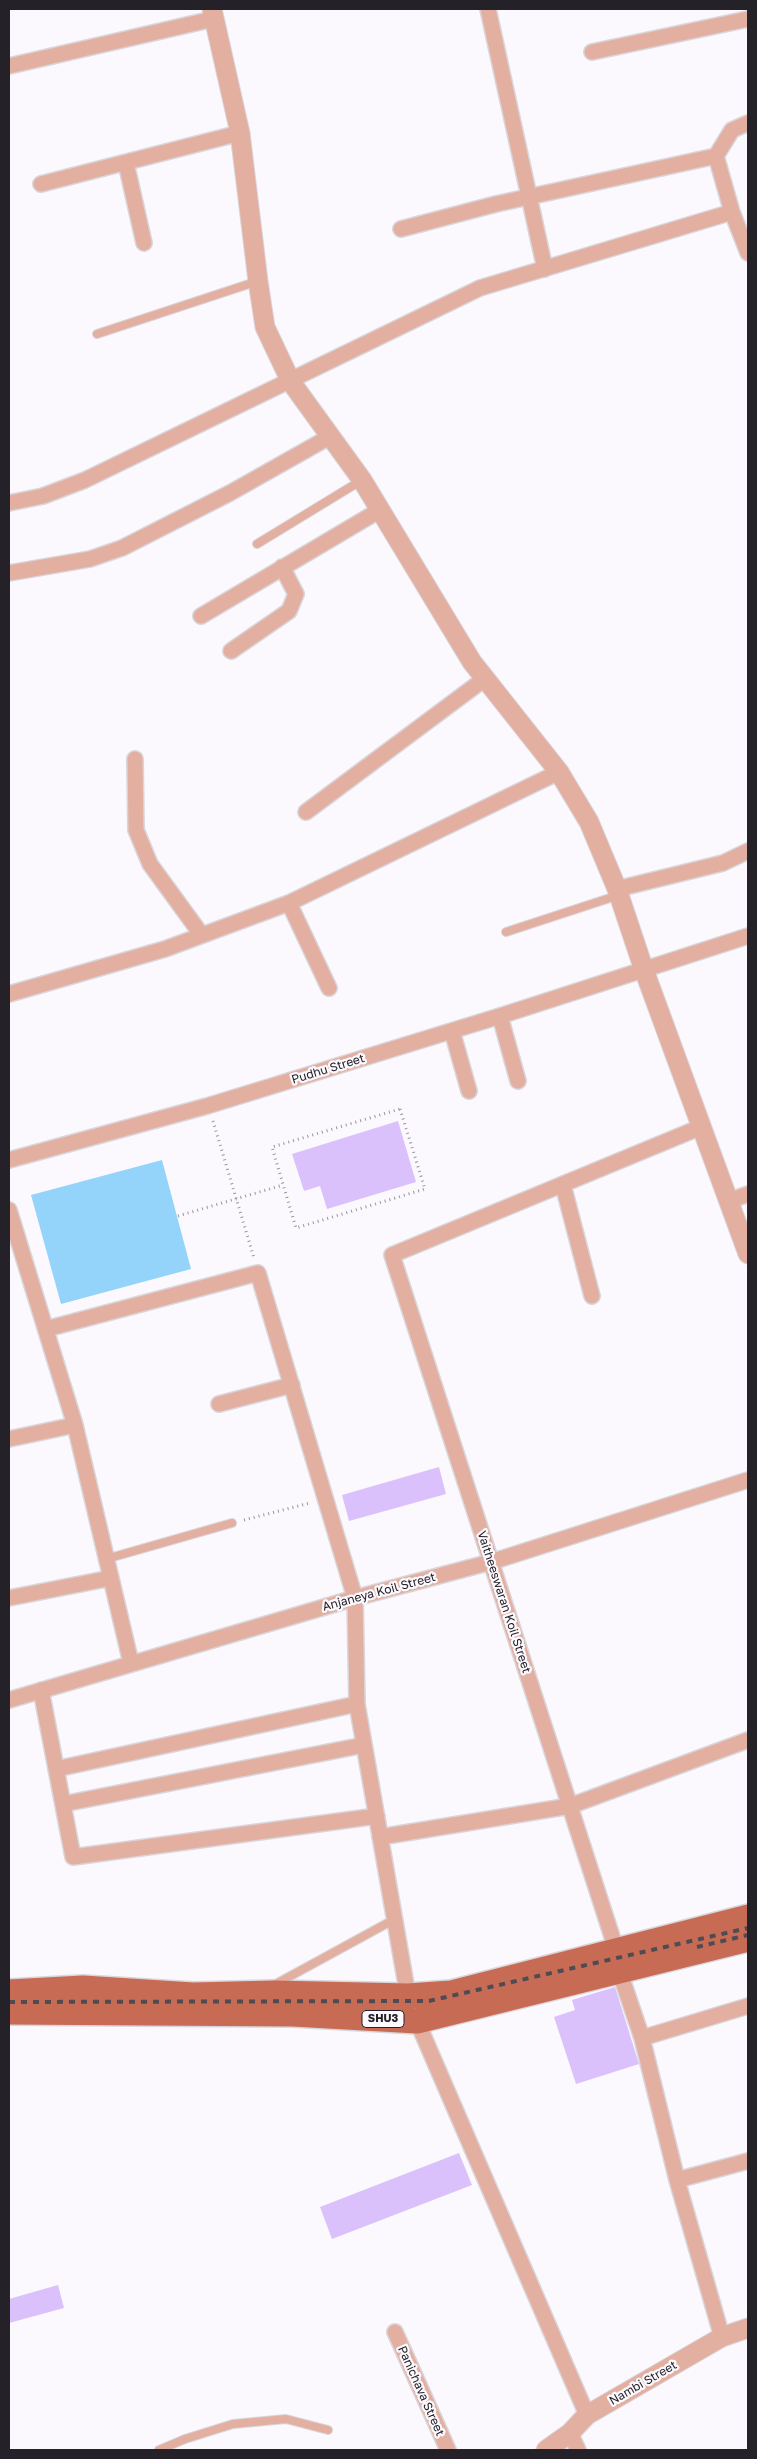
<!DOCTYPE html>
<html>
<head>
<meta charset="utf-8">
<style>
  body { margin:0 }
  #map { position:relative; width:757px; height:2459px; overflow:hidden; background:#fbf9fd; font-family:"Golos Text",sans-serif }
  canvas { display:block }
  .frame { position:absolute; inset:0; border:10px solid #242128; pointer-events:none }
</style>
</head>
<body>
<div id="map">
<canvas width="757" height="2459"></canvas>
<div class="frame"></div>
</div>
<script>
const ctx = document.querySelector('canvas').getContext('2d');
ctx.lineJoin = 'round';
function fillPath(path, color) {
  ctx.fillStyle = color;
  ctx.fill(path, 'evenodd');
}
function shape(rows) {
  const path = new Path2D();
  for (const r of rows) {
    path.moveTo(r[0], r[1]);
    for (let i = 2; i < r.length; i += 2) path.lineTo(r[i], r[i + 1]);
  }
  return path;
}
function stroke(path, color, width, dash) {
  ctx.strokeStyle = color;
  ctx.lineWidth = width;
  ctx.lineCap = dash ? 'butt' : 'round';
  ctx.setLineDash(dash || []);
  ctx.stroke(path);
}
function write(font, color, halo, rows, align = 'center') {
  ctx.font = font + ' "Golos Text",sans-serif';
  ctx.lineWidth = 4.5;
  ctx.setLineDash([]);
  ctx.textBaseline = 'middle';
  ctx.strokeStyle = halo;
  ctx.fillStyle = color;
  for (const [text, x, y, turn = 0] of rows) {
    ctx.save();
    ctx.translate(x, y);
    ctx.rotate((+turn || 0) * Math.PI / 180);
    ctx.textAlign = isNaN(turn) ? turn : align;
    if (halo) ctx.strokeText(text, 0, 0);
    ctx.fillText(text, 0, 0);
    ctx.restore();
  }
}
const water = shape([
  [162,1160,191,1269,61,1304,31,1195]
]);
const building = shape([
  [398,1121,416,1182,327,1209,320,1186,304,1191,292,1154],
  [439,1467,446,1494,349,1521,342,1495],
  [615,1987,639,2064,576,2084,554,2017,575,2010,572,2000],
  [459,2153,472,2185,332,2239,320,2207],
  [58,2285,64,2308,9,2323,9,2299]
]);
const path = shape([
  [400,1109,425,1189,296,1228,272,1147,400,1109],
  [213,1121,254,1258],
  [178,1216,283,1185],
  [244,1520,310,1503]
]);
const service = shape([
  [97,334,258,281],
  [257,544,362,480],
  [506,932,619,895],
  [106,1559,232,1523],
  [274,1985,395,1919],
  [159,2450,185,2439,233,2424,286,2419,328,2430]
]);
const minor = shape([
  [488,9,545,269],
  [592,52,748,19],
  [9,66,213,19],
  [126,163,144,243],
  [41,184,240,133],
  [732,212,748,253],
  [401,229,496,204,716,156],
  [9,503,43,496,85,480,480,288,732,212,716,156,732,130,748,123],
  [9,573,90,559,122,548,230,493,331,436],
  [201,616,380,510],
  [231,651,289,611,296,594,282,567],
  [135,759,136,830,150,864,201,934],
  [306,812,483,680],
  [617,889,723,863,748,851],
  [289,903,329,988],
  [9,994,165,949,289,903,559,772],
  [500,1016,518,1081],
  [452,1031,469,1091],
  [701,1127,392,1255,616,1949,619,1970,642,2038,677,2180,722,2337],
  [9,1160,207,1106,500,1016,748,936],
  [563,1185,592,1296],
  [729,1201,748,1194],
  [9,1210,75,1425,131,1663],
  [46,1329,258,1273,355,1598,357,1704,408,1996,417,2021,587,2415],
  [219,1404,292,1385],
  [9,1439,75,1425],
  [9,1598,111,1578],
  [41,1690,73,1857,377,1816],
  [9,1700,355,1598,491,1562,748,1480],
  [56,1769,357,1704],
  [63,1804,364,1745],
  [380,1837,570,1806,748,1740],
  [642,2038,748,2006],
  [677,2180,748,2161],
  [395,2332,448,2450],
  [570,2433,578,2450]
]);
const tertiary = shape([
  [212,9,240,133,258,281,265,327,291,382,362,480,472,662,559,772,589,822,617,889,644,970,748,1254],
  [546,2450,570,2433,587,2415,722,2337,748,2328]
]);
const primary = shape([
  [9,1992,83,1988,193,1995,274,1993,408,1996,451,1993,748,1917],
  [9,2012,293,2014,417,2021,748,1939]
]);
const rail = shape([
  [697,1947,748,1935],
  [9,2002,429,2001,748,1928]
]);
const shields = [
  [383,2019,42]
];
const shieldNames = [
  ["SHU3",383,2019]
];
const streetNames = [
  ["Pudhu Street",328,1069,-17],
  ["Anjaneya Koil Street",379,1592,-15],
  ["Vaitheeswaran Koil Street",504,1602,72],
  ["Nambi Street",643,2383,-30],
  ["Panichava Street",421,2391,66]
];
fillPath(water, '#94d3fa');
fillPath(building, '#dbc1fb');
stroke(service, '#d9d6db', 10);
stroke(minor, '#d9d6db', 18);
stroke(tertiary, '#d9d6db', 21);
stroke(primary, '#d9d6db', 28);
stroke(path, '#98969b', 3, [1, 4]);
stroke(service, '#e3afa1', 8);
stroke(minor, '#e3afa1', 15);
stroke(tertiary, '#e3afa1', 19);
stroke(primary, '#c76b54', 25);
stroke(rail, '#4e4b52', 4, [6, 6]);
for (const [x, y, w] of shields) {
  const box = new Path2D();
  box.roundRect(x - w / 2, y - 8.5, w, 17, 4);
  ctx.fillStyle = '#fbf9fd';
  ctx.fill(box);
  stroke(box, '#242128', 1);
}
write('bold 11px', '#242128', null, shieldNames);
write('12px', '#242128', '#fbf9fd', streetNames);
</script>
</body>
</html>
